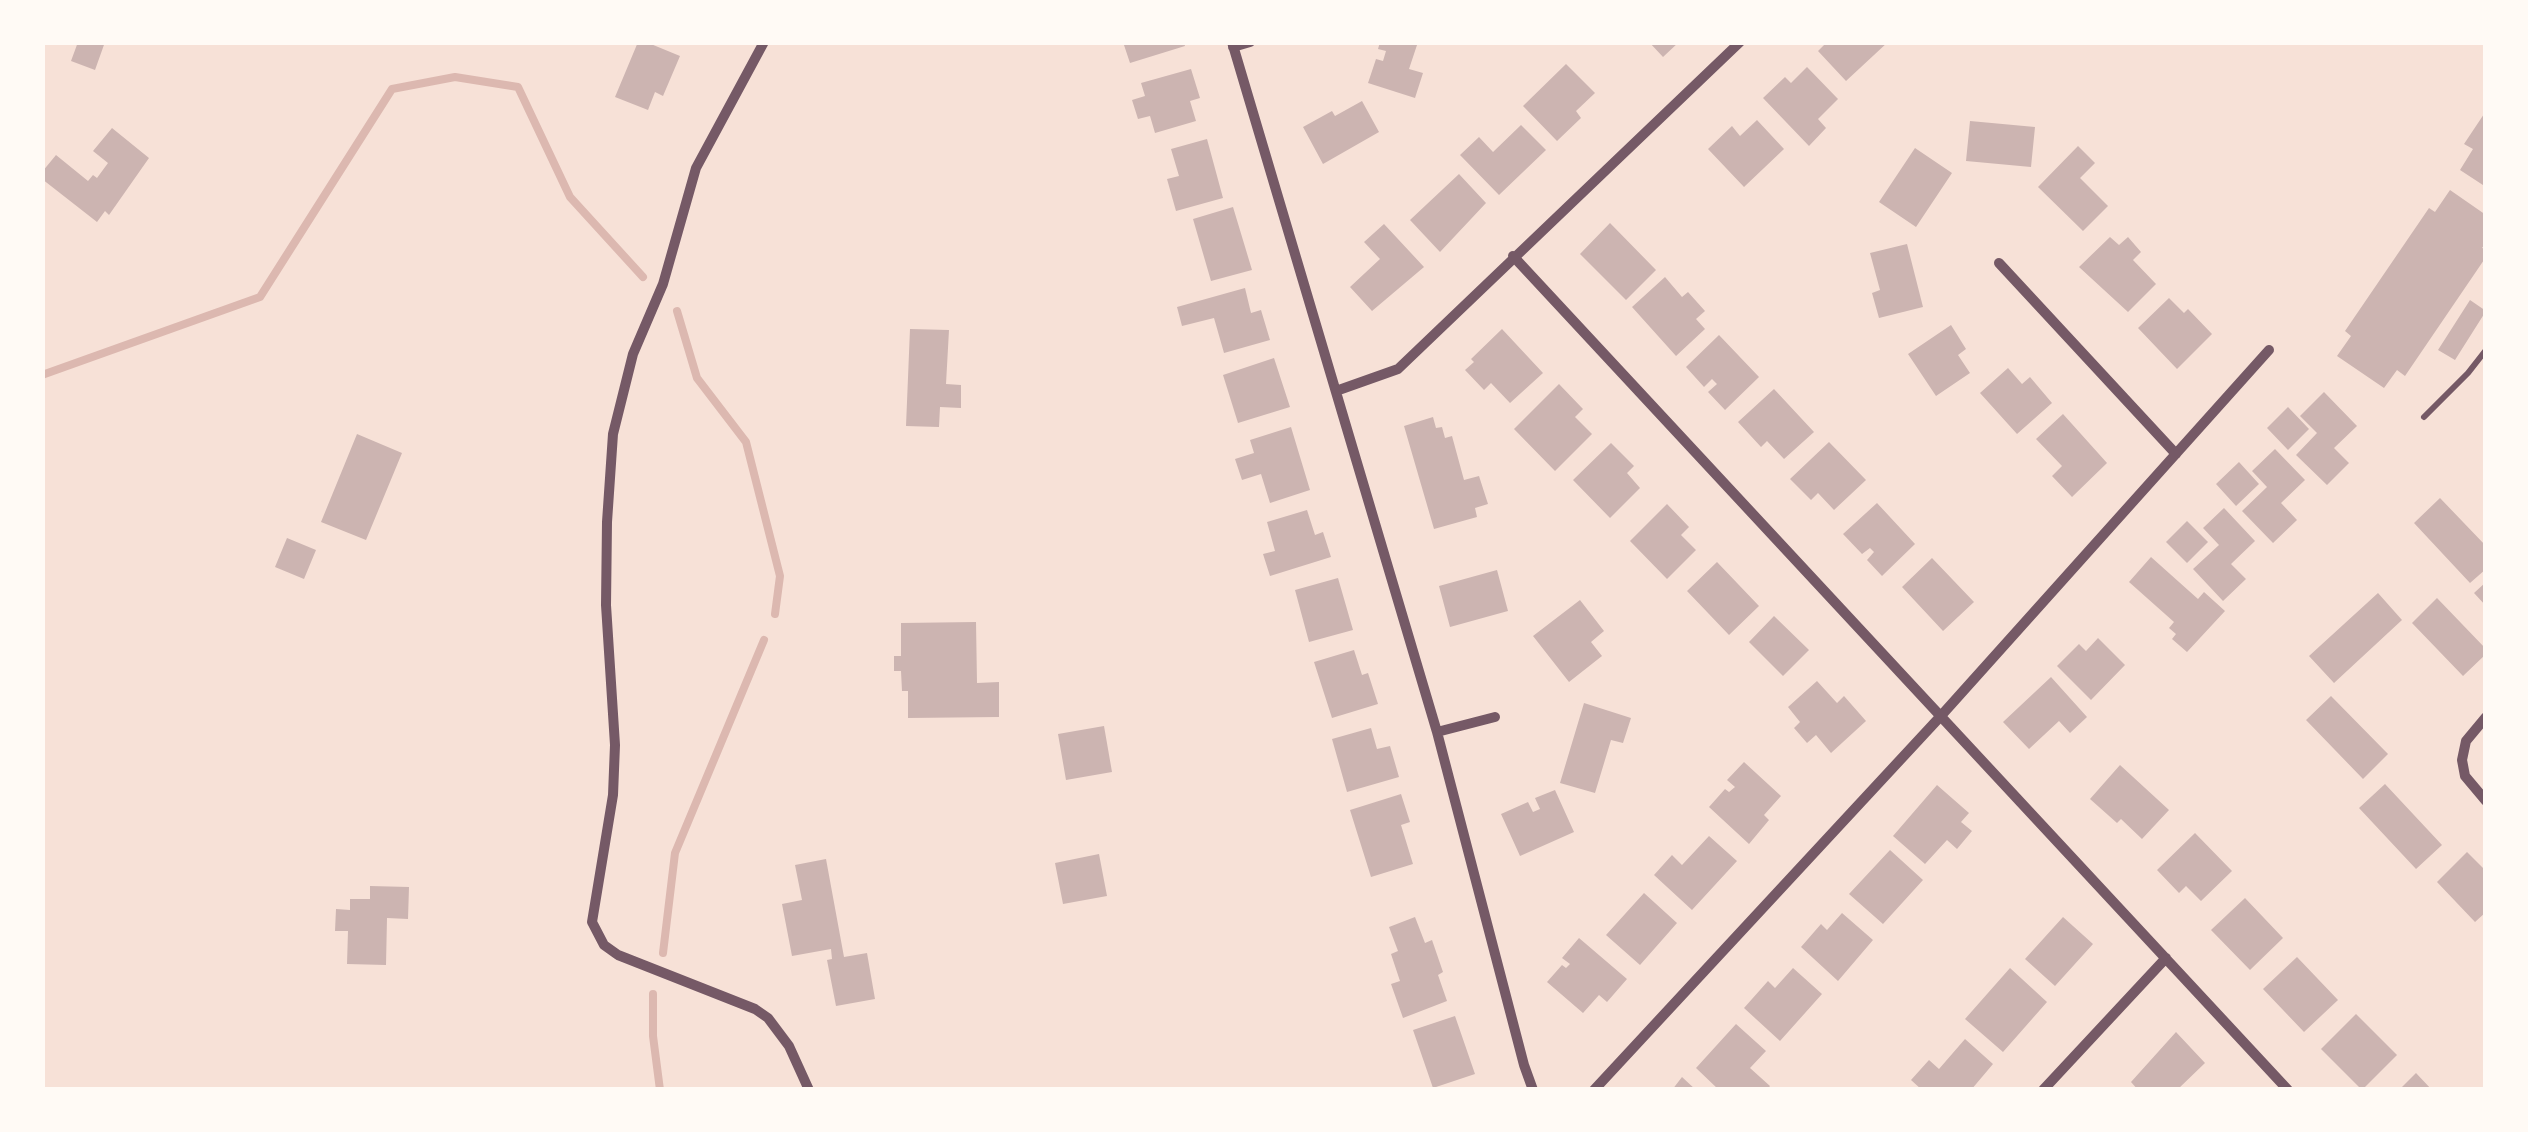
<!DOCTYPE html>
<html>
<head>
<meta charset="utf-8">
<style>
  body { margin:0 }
  #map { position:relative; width:2528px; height:1132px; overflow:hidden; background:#f7e1d7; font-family:"PT Serif",serif }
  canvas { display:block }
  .frame { position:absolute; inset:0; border:45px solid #fffaf5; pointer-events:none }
</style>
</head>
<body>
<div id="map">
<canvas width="2528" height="1132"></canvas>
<div class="frame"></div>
</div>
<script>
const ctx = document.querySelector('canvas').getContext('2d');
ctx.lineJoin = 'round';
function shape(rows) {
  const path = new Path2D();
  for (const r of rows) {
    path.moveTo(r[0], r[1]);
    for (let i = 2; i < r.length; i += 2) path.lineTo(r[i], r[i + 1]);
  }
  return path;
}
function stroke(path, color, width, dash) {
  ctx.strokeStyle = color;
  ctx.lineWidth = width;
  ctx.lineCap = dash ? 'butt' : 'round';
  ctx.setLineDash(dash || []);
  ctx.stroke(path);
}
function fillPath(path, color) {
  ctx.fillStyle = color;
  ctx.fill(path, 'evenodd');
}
const stream = shape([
  [677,311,697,378,746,442,780,576,775,614],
  [42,375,260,297,392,89,455,77,518,87,570,197,643,277],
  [663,953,675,853,764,640],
  [653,994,653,1036,660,1090]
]);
const building = shape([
  [78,42,105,42,95,70,71,61],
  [638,42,646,42,680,56,663,96,655,92,648,110,615,97],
  [1123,42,1184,42,1185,46,1130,63],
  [1380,42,1418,42,1409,69,1423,73,1415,98,1368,83,1376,59,1383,61,1386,51,1378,49],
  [1649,42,1679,42,1663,57],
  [1827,42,1888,42,1846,81,1818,51],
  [1566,64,1595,93,1576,111,1581,118,1557,141,1523,106],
  [1807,67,1838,99,1818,119,1826,128,1809,146,1763,98,1785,77,1791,83],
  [1191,69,1200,98,1190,101,1196,121,1155,133,1150,116,1138,119,1132,100,1145,96,1141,83],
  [1362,101,1379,132,1323,164,1303,127,1332,111,1335,116],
  [2486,111,2486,187,2460,170,2473,149,2464,144],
  [1757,120,1784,149,1744,187,1708,149,1732,126,1740,136],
  [1970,121,2035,127,2031,167,1966,161],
  [1521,125,1546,150,1499,195,1460,155,1479,137,1493,152],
  [112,128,149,158,109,215,105,211,97,222,42,179,42,172,56,155,88,181,93,175,97,178,108,163,93,151],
  [1207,139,1223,198,1176,211,1167,179,1179,176,1171,149],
  [2078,146,2095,163,2080,178,2108,206,2083,231,2038,187],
  [1915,148,1952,173,1916,227,1879,202],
  [1459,174,1486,203,1440,252,1410,220],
  [2450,190,2486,215,2486,243,2482,248,2486,249,2486,257,2405,376,2397,370,2384,388,2337,356,2351,336,2345,331,2429,208,2435,212],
  [1233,207,1252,270,1211,281,1193,219],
  [1610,223,1656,270,1626,300,1580,254],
  [1384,224,1424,267,1372,311,1350,287,1380,259,1364,242],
  [2110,237,2119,245,2128,237,2141,252,2133,260,2156,284,2128,312,2079,267],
  [1907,244,1923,307,1879,318,1872,293,1880,290,1870,253],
  [1665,277,1682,297,1688,292,1705,311,1696,319,1705,329,1676,356,1632,307],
  [1245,288,1251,313,1261,310,1270,340,1224,353,1214,318,1182,326,1177,307],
  [2169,298,2184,313,2188,309,2212,334,2177,369,2138,328],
  [2470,300,2486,311,2455,360,2438,350],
  [1951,325,1966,349,1958,355,1970,373,1936,396,1908,354],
  [910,329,949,330,946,384,961,385,961,408,940,407,939,427,906,426],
  [1502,329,1543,373,1510,403,1491,383,1484,390,1465,370,1474,362,1471,359],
  [1719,335,1759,377,1725,410,1708,392,1717,384,1712,379,1704,387,1686,367],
  [1274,358,1290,407,1238,423,1223,375],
  [2008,368,2022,384,2030,377,2052,403,2017,434,1980,393],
  [1559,384,1583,409,1575,417,1592,434,1555,471,1514,429],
  [1774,389,1814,432,1784,459,1767,441,1761,447,1738,422],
  [2324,392,2357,426,2334,448,2349,463,2327,485,2296,455,2317,433,2300,416],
  [2288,407,2309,429,2288,450,2267,428],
  [2063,414,2107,463,2072,497,2052,476,2062,466,2036,439],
  [1433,417,1436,428,1442,427,1445,438,1452,436,1464,480,1479,476,1488,504,1475,508,1477,517,1434,529,1404,426],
  [1291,427,1310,490,1270,503,1261,474,1242,480,1235,459,1254,453,1250,440],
  [357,434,402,453,366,540,321,522],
  [1829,442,1866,480,1834,510,1818,493,1811,500,1790,479],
  [1611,443,1634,466,1627,473,1640,488,1610,518,1573,480],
  [2275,449,2305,480,2281,503,2297,520,2273,543,2242,511,2267,487,2252,471],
  [2239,462,2259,484,2236,506,2216,484],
  [2440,498,2486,546,2486,569,2470,583,2414,523],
  [1877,503,1915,544,1882,576,1867,560,1874,552,1870,548,1862,554,1843,534],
  [1667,504,1689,527,1681,535,1696,550,1667,579,1630,541],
  [2224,508,2255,541,2231,564,2246,579,2223,601,2193,569,2219,545,2203,528],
  [1307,510,1315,535,1323,532,1331,557,1270,576,1263,554,1275,551,1267,522],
  [2187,521,2208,542,2187,563,2166,542],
  [287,538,316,550,304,579,275,567],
  [2151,557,2198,599,2204,592,2225,611,2187,652,2172,639,2176,634,2169,628,2174,622,2129,582],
  [1932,558,1974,602,1943,631,1902,587],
  [1717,562,1759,606,1729,635,1687,591],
  [1497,570,1508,611,1450,627,1439,586],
  [1338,578,1353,630,1309,642,1295,590],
  [2486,582,2486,606,2474,593],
  [2378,593,2402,620,2334,683,2309,656],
  [2437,598,2486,649,2486,654,2463,676,2412,623],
  [1580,600,1604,631,1591,642,1602,656,1569,682,1533,636],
  [1774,616,1809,650,1783,676,1749,642],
  [976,622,977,683,999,682,999,717,908,718,908,691,902,691,901,671,894,671,894,656,901,656,901,623],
  [2098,638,2125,665,2091,700,2057,666,2079,644,2086,651],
  [1354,650,1362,675,1368,673,1378,704,1332,718,1314,662],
  [2051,677,2087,717,2070,733,2059,721,2029,749,2003,722],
  [1817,681,1837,703,1844,696,1866,721,1831,753,1816,735,1807,743,1794,728,1800,722,1788,707],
  [2331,696,2388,754,2363,779,2306,720],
  [1584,703,1631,718,1623,743,1611,740,1595,793,1560,783],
  [1104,726,1112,772,1066,780,1058,734],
  [1371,728,1377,749,1390,746,1399,777,1347,792,1332,739],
  [1744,762,1781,796,1764,815,1769,820,1749,844,1709,807,1725,789,1729,792,1735,787,1727,780],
  [2120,765,2169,810,2142,839,2121,819,2117,823,2090,799],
  [2385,784,2442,845,2416,869,2359,808],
  [1937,785,1969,813,1961,822,1972,831,1957,849,1947,840,1925,864,1893,836],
  [1555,790,1574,832,1520,856,1501,814,1528,802,1533,812,1540,809,1535,798],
  [1401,794,1410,822,1401,825,1413,864,1371,877,1350,810],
  [2195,833,2232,871,2201,901,2186,886,2179,893,2157,870],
  [1709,836,1737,861,1692,910,1654,875,1672,855,1682,865],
  [1890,850,1923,880,1883,924,1849,894],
  [2467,852,2486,871,2486,912,2475,922,2437,882],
  [1099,854,1107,896,1063,904,1055,863],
  [826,859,844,957,867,953,875,999,836,1006,827,960,832,959,831,949,792,956,782,904,802,900,795,865],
  [370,886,409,887,408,919,387,918,386,965,347,964,348,931,335,931,336,909,350,910,350,899,370,899],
  [1644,893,1677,923,1640,965,1606,935],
  [2245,898,2283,938,2250,970,2211,930],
  [1842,913,1873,940,1838,981,1801,947,1821,924,1827,930],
  [1415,917,1425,943,1432,940,1443,972,1438,975,1447,1001,1403,1018,1391,984,1400,981,1391,954,1398,951,1389,927],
  [2063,917,2093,944,2055,986,2025,959],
  [1579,938,1627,979,1607,1002,1599,995,1583,1013,1547,982,1562,965,1566,968,1570,964,1562,958],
  [2297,957,2338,1000,2304,1032,2263,989],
  [1793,968,1822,994,1780,1041,1744,1008,1768,981,1775,988],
  [2010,968,2047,1002,2003,1052,1965,1019],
  [2356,1014,2397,1055,2362,1090,2321,1049],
  [1455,1016,1475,1074,1433,1088,1413,1030],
  [1736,1024,1766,1051,1750,1068,1770,1086,1767,1090,1719,1090,1696,1068],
  [2176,1032,2205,1063,2177,1090,2138,1090,2131,1082],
  [1965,1039,1993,1064,1971,1090,1922,1090,1911,1080,1929,1060,1939,1069],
  [2416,1073,2432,1090,2399,1090],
  [1682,1077,1696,1090,1672,1090]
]);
const service = shape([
  [2424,417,2468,373,2486,350]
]);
const minor = shape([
  [764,42,696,168,663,284,633,354,613,434,607,522,606,605,615,745,613,795,592,922,604,945,618,955,755,1009,768,1018,789,1046,809,1090],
  [1232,42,1437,732,1524,1065,1533,1090],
  [1233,47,1250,42],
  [1513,256,2288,1090],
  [1999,263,2176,454],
  [1336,391,1398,369,1740,42],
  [2486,717,2466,741,2462,760,2465,776,2486,801],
  [1437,732,1495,717],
  [1594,1090,1939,718,2269,350],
  [2043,1090,2166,958]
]);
stroke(stream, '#dcb8b0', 8);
fillPath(building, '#ccb4b1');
stroke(service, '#755966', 6);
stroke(minor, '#755966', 10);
</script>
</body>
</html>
